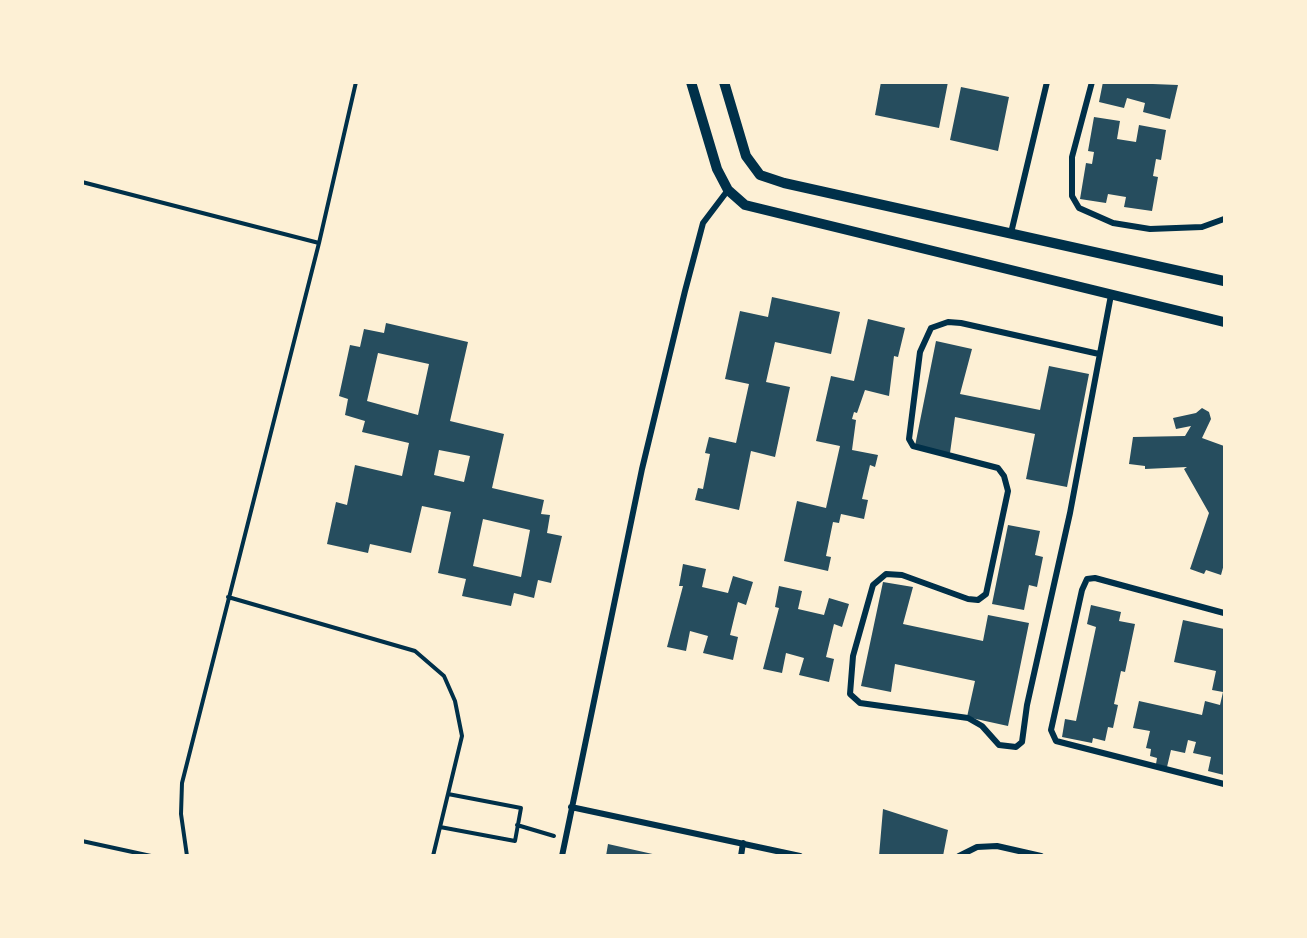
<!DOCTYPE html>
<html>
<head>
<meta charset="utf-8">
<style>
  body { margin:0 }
  #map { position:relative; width:1307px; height:938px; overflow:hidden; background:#fdf0d5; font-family:"Archivo Narrow",sans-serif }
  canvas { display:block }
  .frame { position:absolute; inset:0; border:84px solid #fdf0d5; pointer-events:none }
</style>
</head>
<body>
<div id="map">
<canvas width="1307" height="938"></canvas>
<div class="frame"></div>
</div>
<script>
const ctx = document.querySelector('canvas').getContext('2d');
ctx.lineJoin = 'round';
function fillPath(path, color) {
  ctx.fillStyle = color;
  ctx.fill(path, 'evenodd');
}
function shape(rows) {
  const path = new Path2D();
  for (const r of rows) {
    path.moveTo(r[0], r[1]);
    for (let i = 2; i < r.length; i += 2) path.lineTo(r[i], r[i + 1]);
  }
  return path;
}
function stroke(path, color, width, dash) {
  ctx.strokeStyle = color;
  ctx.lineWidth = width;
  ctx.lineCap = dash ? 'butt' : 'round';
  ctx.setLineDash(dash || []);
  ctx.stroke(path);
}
const building = shape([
  [881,82,948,82,939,128,875,115],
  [1103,82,1178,85,1170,119,1143,112,1145,103,1127,98,1124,108,1099,102],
  [961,87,1009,97,998,151,950,140],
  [1094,117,1120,121,1117,139,1136,142,1139,125,1166,130,1161,160,1156,159,1153,176,1158,177,1152,211,1124,207,1126,197,1108,194,1106,203,1080,199,1086,163,1092,164,1094,152,1088,151],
  [772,297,840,312,831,354,775,342,766,382,790,387,775,457,751,451,739,510,695,500,698,488,703,489,710,454,705,453,709,437,736,443,749,384,725,379,740,311,768,317],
  [868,319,905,328,898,357,894,356,889,396,865,390,857,413,854,412,852,419,856,420,852,450,878,455,875,467,870,465,862,499,868,500,864,519,841,514,839,523,833,522,826,556,831,557,828,571,784,561,797,501,826,508,840,446,816,441,831,376,854,381],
  [386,323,468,342,450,421,504,434,492,488,544,500,541,514,550,515,547,533,562,536,551,583,538,580,534,598,514,593,511,606,462,596,466,579,438,573,451,512,422,506,411,553,370,544,368,553,327,544,336,502,347,505,355,465,402,476,409,443,362,432,365,421,345,415,348,399,339,396,350,345,360,347,364,329,384,333],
  [378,353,429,364,418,415,367,401],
  [439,450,470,456,464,482,434,475],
  [483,519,530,530,521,577,473,566],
  [936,341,972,349,960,394,1040,410,1049,366,1089,374,1067,487,1026,479,1035,434,955,417,950,453,915,446],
  [1202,408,1209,412,1211,419,1202,438,1224,446,1224,564,1221,575,1206,570,1204,574,1190,569,1209,513,1184,469,1187,467,1145,469,1145,466,1129,464,1133,437,1185,436,1191,426,1176,429,1173,418,1196,413],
  [1008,525,1040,531,1035,555,1043,557,1037,587,1029,585,1024,610,992,604],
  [683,564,706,569,702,587,728,593,733,576,753,582,746,605,738,602,730,635,738,637,733,660,703,653,708,636,690,631,686,651,667,647,683,586,679,586],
  [883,582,913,587,903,624,983,641,988,615,1029,623,1008,726,967,717,975,681,895,664,891,692,861,686],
  [779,586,802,591,798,609,824,615,829,598,849,604,842,627,834,624,826,657,834,659,829,682,799,675,804,658,786,653,782,673,763,669,779,608,775,607],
  [1091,605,1121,612,1119,621,1135,624,1125,672,1121,671,1114,704,1118,705,1113,728,1108,727,1105,741,1093,738,1092,743,1062,737,1065,719,1076,721,1096,627,1087,624],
  [1183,620,1224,629,1224,775,1208,771,1211,757,1193,753,1196,742,1188,740,1185,753,1171,750,1167,767,1156,764,1157,758,1150,756,1151,749,1146,748,1150,731,1133,728,1139,701,1202,715,1205,701,1220,705,1223,692,1212,690,1216,671,1174,662],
  [883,809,948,830,943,856,879,856],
  [608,844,657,855,657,856,606,856]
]);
const path = shape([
  [82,182,319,243],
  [228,597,415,651,444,676,455,701,462,736,433,856],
  [517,825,554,836],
  [440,827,515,841,521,808,448,794],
  [82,841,151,856],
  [187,856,181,814,182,783,319,243,356,82]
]);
const minor = shape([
  [1092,82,1072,157,1072,196,1079,208,1113,223,1150,229,1202,227,1224,219],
  [1011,233,1047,82],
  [1099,354,961,323,948,322,931,328,920,352,909,439,913,446,998,468,1004,476,1008,491,986,594,978,600,968,599,902,575,886,574,873,585,853,656,850,694,860,703,968,718,982,726,999,745,1016,747,1022,742,1027,705,1070,513,1111,295],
  [1224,613,1095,578,1087,579,1082,590,1051,730,1056,741,1224,784],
  [571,807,800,856],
  [562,856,642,469,685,291,703,223,728,190],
  [741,856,743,843],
  [959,856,977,847,997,846,1041,856]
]);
const tertiary = shape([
  [691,82,717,169,728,190,745,205,1224,322],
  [724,82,746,156,760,175,784,183,1224,281]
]);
fillPath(building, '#264d5e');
stroke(path, '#003049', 4);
stroke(minor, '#003049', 6);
stroke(tertiary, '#003049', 10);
</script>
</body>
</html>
